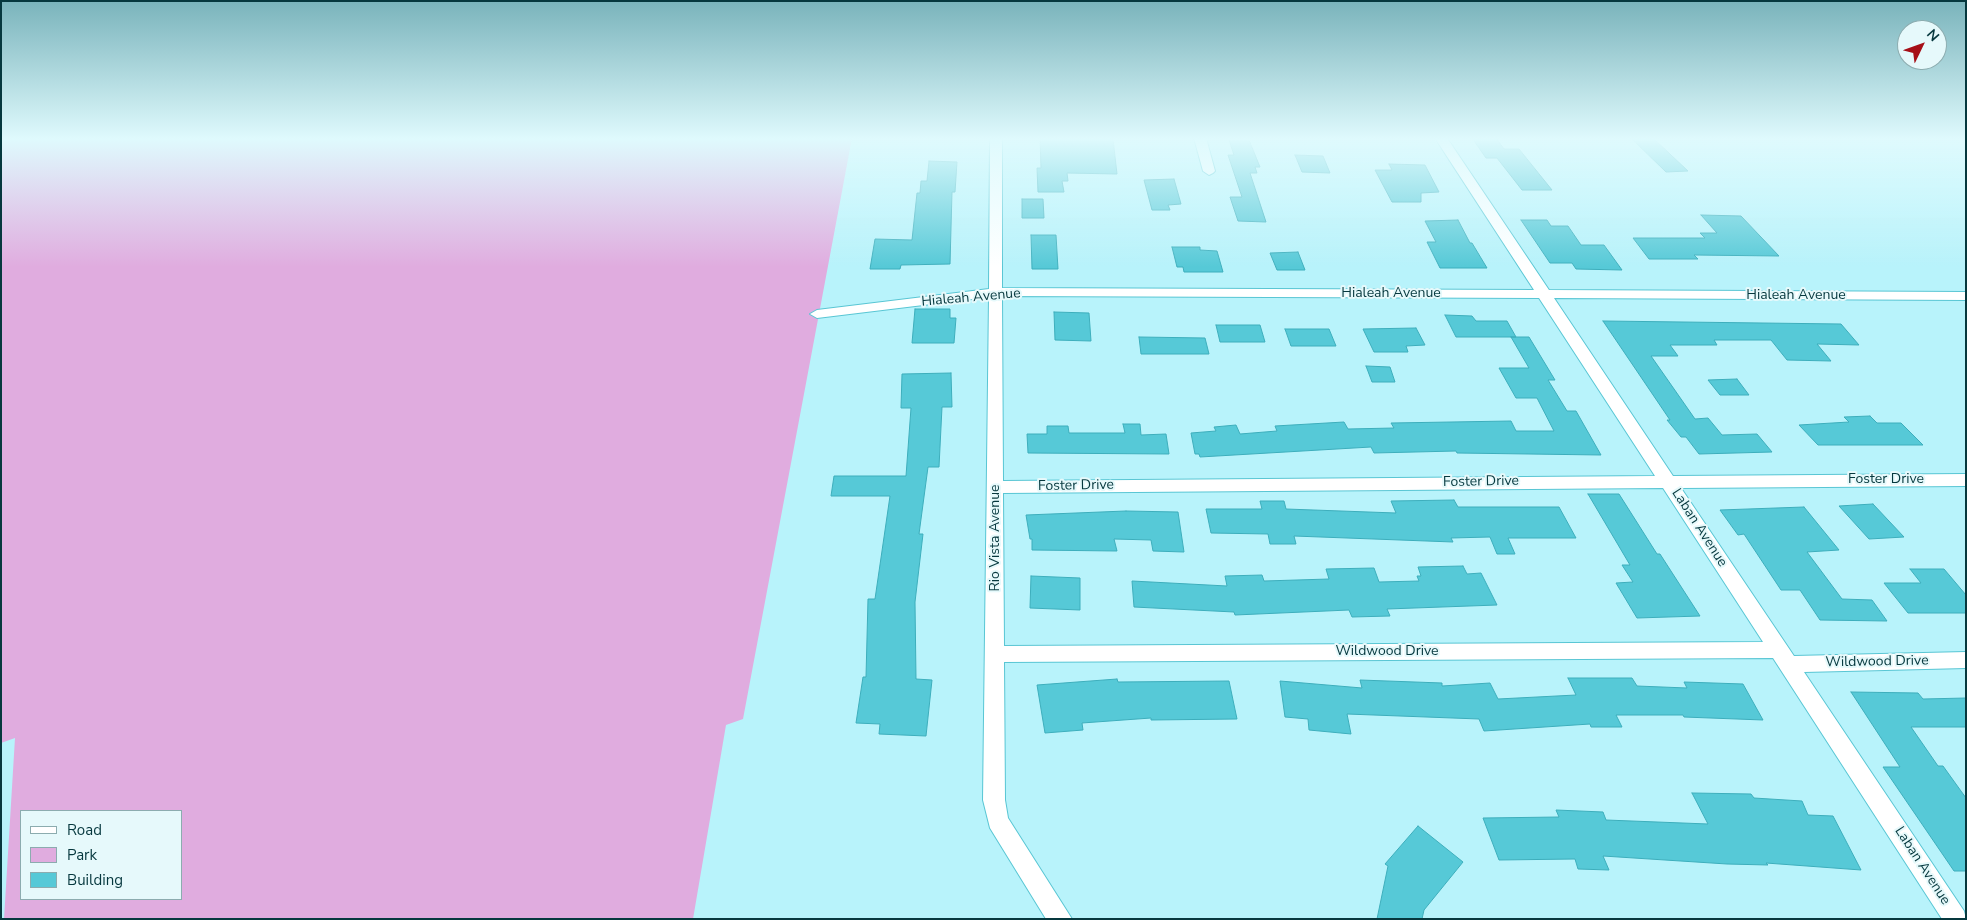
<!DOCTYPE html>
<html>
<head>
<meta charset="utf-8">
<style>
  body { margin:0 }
  #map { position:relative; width:1967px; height:920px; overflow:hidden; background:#b8f3fb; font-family:"Nunito Sans",sans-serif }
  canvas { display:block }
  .frame { position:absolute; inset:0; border:2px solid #06383e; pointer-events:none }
  .legend { position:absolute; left:20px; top:810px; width:162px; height:90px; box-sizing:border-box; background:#e6f9fb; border:1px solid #8cacaf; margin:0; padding:6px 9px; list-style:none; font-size:15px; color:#06383e }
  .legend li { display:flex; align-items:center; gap:10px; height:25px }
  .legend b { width:25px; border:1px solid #8cacaf }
  .north { position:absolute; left:1897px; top:20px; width:50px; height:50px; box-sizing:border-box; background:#e6f9fb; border:1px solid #8cacaf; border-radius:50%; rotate:48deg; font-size:14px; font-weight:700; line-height:20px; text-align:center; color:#06383e }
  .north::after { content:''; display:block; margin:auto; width:18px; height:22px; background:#a60f17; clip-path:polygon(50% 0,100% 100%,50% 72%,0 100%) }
</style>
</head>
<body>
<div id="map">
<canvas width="1967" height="920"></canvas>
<div class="frame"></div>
<ul class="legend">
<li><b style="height:6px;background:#fff"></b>Road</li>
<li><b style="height:14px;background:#e0acdf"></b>Park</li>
<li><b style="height:14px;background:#56c9d7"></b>Building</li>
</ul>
<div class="north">N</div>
</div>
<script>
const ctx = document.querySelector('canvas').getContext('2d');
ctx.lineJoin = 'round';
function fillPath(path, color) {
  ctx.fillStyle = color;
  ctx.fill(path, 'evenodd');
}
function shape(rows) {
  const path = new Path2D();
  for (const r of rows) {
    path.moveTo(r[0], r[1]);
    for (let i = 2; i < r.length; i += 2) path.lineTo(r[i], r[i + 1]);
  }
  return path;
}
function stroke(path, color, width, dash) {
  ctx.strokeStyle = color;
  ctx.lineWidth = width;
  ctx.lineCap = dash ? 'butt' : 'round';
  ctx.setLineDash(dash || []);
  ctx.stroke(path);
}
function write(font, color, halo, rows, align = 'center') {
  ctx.font = font + ' "Nunito Sans",sans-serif';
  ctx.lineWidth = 4;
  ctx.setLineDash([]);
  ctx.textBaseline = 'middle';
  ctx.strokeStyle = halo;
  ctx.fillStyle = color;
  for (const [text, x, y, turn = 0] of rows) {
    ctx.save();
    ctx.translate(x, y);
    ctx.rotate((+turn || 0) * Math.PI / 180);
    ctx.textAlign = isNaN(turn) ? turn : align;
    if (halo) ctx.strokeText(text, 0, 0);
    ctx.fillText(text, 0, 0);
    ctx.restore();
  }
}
const green = shape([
  [1,138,852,138,743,719,726,725,693,919,4,919,15,738,1,743],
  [21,811,181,811,181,899,21,899]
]);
const building = shape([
  [1040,138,1113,139,1117,174,1067,173,1068,181,1062,181,1064,192,1038,192,1037,168,1041,168,1040,138],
  [1472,138,1496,138,1504,149,1519,149,1552,190,1522,190,1497,158,1486,158,1472,138],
  [1631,138,1653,138,1688,171,1666,172,1631,138],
  [1229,140,1249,140,1260,167,1255,167,1257,173,1250,173,1266,222,1238,221,1230,197,1242,197,1228,155,1234,155,1229,140],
  [1295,155,1323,156,1330,173,1302,172,1295,155],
  [929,161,957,162,955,192,952,192,950,264,901,265,900,269,870,269,875,239,912,240,917,193,920,193,921,181,927,181,929,161],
  [1389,164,1425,165,1439,192,1421,193,1421,202,1392,202,1375,170,1392,170,1389,164],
  [1174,179,1181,204,1168,205,1170,210,1152,210,1144,180,1174,179],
  [1022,199,1043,199,1044,218,1022,218,1022,199],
  [1701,215,1741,216,1779,256,1694,255,1698,259,1649,259,1633,238,1705,238,1700,233,1717,233,1701,215],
  [1458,220,1470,243,1472,243,1487,268,1440,268,1427,242,1436,242,1425,221,1458,220],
  [1521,220,1547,220,1551,226,1568,226,1581,245,1604,245,1622,270,1576,269,1572,263,1550,263,1521,220],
  [1031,235,1056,235,1058,269,1032,269,1031,235],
  [1172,247,1200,247,1200,250,1217,251,1223,272,1184,272,1183,267,1177,267,1172,247],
  [1298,252,1305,270,1277,270,1270,253,1298,252],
  [915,309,950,309,950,318,956,318,954,343,912,343,915,309],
  [1054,312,1089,313,1091,341,1055,340,1054,312],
  [1445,315,1472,316,1476,321,1507,321,1516,337,1456,337,1445,315],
  [1603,321,1841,324,1859,345,1817,344,1831,361,1787,360,1771,340,1714,340,1717,345,1670,345,1678,356,1651,356,1695,419,1708,418,1722,435,1757,434,1772,452,1699,454,1686,437,1681,437,1667,420,1670,420,1603,321],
  [1216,325,1260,325,1265,342,1220,342,1216,325],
  [1416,328,1425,345,1406,346,1408,352,1374,352,1363,329,1416,328],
  [1285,329,1329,329,1336,346,1291,346,1285,329],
  [1139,337,1205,338,1209,354,1141,354,1139,337],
  [1511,337,1529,337,1555,380,1548,380,1567,411,1576,411,1601,455,1457,453,1456,451,1374,453,1371,447,1200,457,1199,454,1195,454,1191,433,1216,431,1214,427,1236,425,1240,434,1277,431,1275,426,1344,422,1348,429,1394,428,1391,423,1511,421,1516,431,1554,431,1537,398,1516,398,1499,368,1529,368,1511,337],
  [1366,366,1390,367,1395,382,1372,382,1366,366],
  [951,373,952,407,942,407,939,467,928,467,919,534,923,534,915,602,916,679,932,680,926,736,879,734,880,724,856,723,863,677,866,677,868,599,875,599,890,496,831,496,834,476,906,476,911,408,901,408,902,374,951,373],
  [1737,379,1749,395,1720,395,1708,380,1737,379],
  [1870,416,1877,423,1901,423,1923,445,1818,445,1799,425,1849,422,1844,417,1870,416],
  [1123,424,1140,424,1141,435,1166,434,1169,454,1028,453,1027,434,1047,434,1047,426,1068,426,1069,433,1125,433,1123,424],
  [1588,494,1619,494,1657,554,1660,554,1700,616,1637,618,1616,583,1633,582,1622,565,1630,565,1588,494],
  [1454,500,1458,507,1559,507,1576,538,1508,538,1515,554,1497,554,1490,537,1451,538,1453,542,1294,536,1296,544,1270,544,1268,534,1211,533,1206,509,1262,509,1260,501,1284,501,1286,509,1396,513,1391,501,1454,500],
  [1873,504,1904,537,1869,539,1839,506,1873,504],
  [1804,507,1839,550,1807,552,1842,599,1872,600,1887,621,1820,620,1800,590,1781,590,1744,534,1738,535,1720,510,1804,507],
  [1126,511,1178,512,1184,552,1153,551,1151,540,1114,539,1117,551,1032,550,1032,539,1030,539,1026,515,1126,511],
  [1463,566,1467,574,1481,573,1497,605,1387,609,1390,616,1352,617,1349,610,1235,615,1234,612,1134,607,1132,581,1227,586,1225,576,1262,575,1264,581,1329,579,1326,569,1374,568,1379,582,1419,581,1417,576,1421,576,1418,567,1463,566],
  [1910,569,1944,569,1966,595,1966,613,1908,613,1884,583,1921,583,1910,569],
  [1031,576,1080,578,1080,610,1030,608,1031,576],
  [1568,678,1632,678,1637,686,1687,688,1684,682,1743,684,1763,720,1684,717,1683,715,1616,715,1622,727,1591,727,1590,724,1484,731,1479,719,1347,714,1351,734,1309,730,1308,719,1285,717,1280,681,1362,688,1360,680,1442,683,1442,686,1490,683,1498,699,1576,695,1568,678],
  [1117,679,1118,682,1229,681,1237,719,1151,720,1151,718,1082,723,1083,730,1045,733,1037,685,1117,679],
  [1851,692,1918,693,1923,699,1966,698,1966,727,1911,727,1938,766,1943,766,1966,798,1966,871,1954,871,1883,767,1900,767,1851,692],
  [1692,793,1751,794,1754,798,1802,801,1808,815,1833,816,1861,870,1766,863,1768,865,1727,864,1603,856,1609,870,1578,869,1575,859,1499,860,1483,818,1559,817,1556,810,1603,812,1606,820,1708,824,1692,793],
  [1418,826,1463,862,1424,910,1422,919,1377,919,1388,866,1385,864,1418,826]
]);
const street = shape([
  [990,138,1002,138,1002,288,1534,290,1435,138,1447,138,1549,290,1966,292,1966,300,1554,298,1673,476,1966,474,1966,486,1681,488,1794,656,1966,652,1966,668,1804,672,1964,911,1966,919,1942,919,1773,658,1004,662,1005,800,1008,818,1072,919,1046,919,990,828,983,800,989,297,817,318,810,314,817,310,989,289,990,138],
  [1002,296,1539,298,1655,476,1003,481,1002,296],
  [1663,488,1763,642,1004,646,1003,493,1663,488],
  [1194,138,1206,138,1215,171,1213,173,1209,175,1203,171,1194,138]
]);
const streetNames = [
  ["Hialeah Avenue",1391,294],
  ["Hialeah Avenue",1796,296],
  ["Hialeah Avenue",971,298,-5],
  ["Foster Drive",1886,480],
  ["Foster Drive",1481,482,-1],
  ["Foster Drive",1076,486,-1],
  ["Laban Avenue",1699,528,57],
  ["Rio Vista Avenue",996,538,-90],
  ["Wildwood Drive",1387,652],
  ["Wildwood Drive",1877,662,-1],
  ["Laban Avenue",1922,866,57]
];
fillPath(green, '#e0acdf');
fillPath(building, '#56c9d7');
stroke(building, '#3daebc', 1);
stroke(street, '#59c6d4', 2);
fillPath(street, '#fff');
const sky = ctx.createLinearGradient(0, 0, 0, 267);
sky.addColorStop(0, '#79b3bb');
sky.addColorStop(0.52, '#dffafd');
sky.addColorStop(1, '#dffafd00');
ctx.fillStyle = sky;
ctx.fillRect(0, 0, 1967, 267);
write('14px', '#06383e', '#e6f9fb', streetNames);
</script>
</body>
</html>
